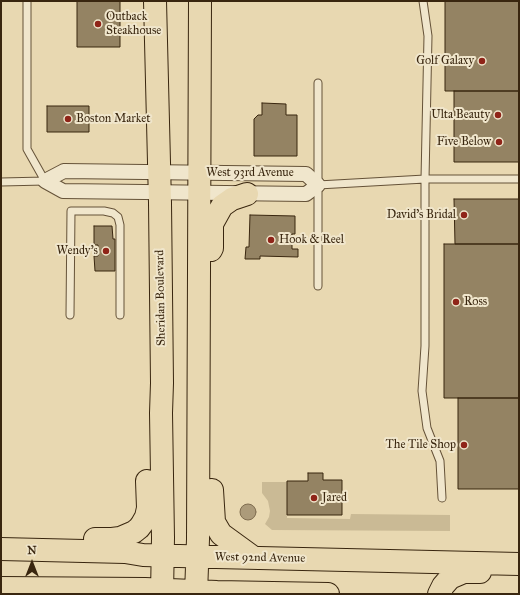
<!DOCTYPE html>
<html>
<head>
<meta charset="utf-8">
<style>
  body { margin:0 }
  #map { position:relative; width:520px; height:595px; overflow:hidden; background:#e8d8b1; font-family:"IM FELL Great Primer",serif }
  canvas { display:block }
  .frame { position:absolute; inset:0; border:2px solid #39260f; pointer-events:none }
  .north { position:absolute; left:12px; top:543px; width:40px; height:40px; -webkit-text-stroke:3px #f0e6cc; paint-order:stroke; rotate:0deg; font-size:11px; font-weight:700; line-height:16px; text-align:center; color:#39260f }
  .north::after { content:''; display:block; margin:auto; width:14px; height:18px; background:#39260f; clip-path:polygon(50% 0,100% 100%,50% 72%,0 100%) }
</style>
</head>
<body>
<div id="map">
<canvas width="520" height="595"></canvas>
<div class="frame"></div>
<div class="north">N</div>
</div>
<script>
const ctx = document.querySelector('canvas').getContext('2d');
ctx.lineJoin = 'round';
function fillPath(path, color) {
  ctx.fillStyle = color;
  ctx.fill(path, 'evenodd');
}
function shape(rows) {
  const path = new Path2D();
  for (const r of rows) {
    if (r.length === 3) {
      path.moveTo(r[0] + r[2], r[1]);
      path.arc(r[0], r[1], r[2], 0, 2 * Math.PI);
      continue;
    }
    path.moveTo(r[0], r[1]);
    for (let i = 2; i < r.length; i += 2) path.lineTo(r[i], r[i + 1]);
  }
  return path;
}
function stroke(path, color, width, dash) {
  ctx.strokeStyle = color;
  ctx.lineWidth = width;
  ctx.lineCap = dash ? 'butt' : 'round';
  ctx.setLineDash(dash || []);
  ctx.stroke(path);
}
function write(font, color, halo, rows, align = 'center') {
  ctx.font = font + ' "IM FELL Great Primer",serif';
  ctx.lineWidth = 4;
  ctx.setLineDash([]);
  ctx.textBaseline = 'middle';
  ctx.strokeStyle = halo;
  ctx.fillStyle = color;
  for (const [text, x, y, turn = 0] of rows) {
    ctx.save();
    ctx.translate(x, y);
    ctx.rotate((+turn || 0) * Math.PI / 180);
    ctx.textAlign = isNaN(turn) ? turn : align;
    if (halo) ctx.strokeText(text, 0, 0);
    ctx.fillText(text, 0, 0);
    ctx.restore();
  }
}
const green = shape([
  [262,482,287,482,287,518,350,519,351,514,450,515,450,531,272,530,265,524,269,517,270,511,268,501,262,493]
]);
const water = shape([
  [248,512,8]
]);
const building = shape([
  [77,1,120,1,120,47,77,47,77,1],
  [445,1,519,1,519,91,445,91,445,1],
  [454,91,519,91,519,162,454,162,454,91],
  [262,103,286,104,286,115,297,115,297,156,254,156,254,119,258,115,262,115,262,103],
  [47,106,89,106,89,132,47,132,47,106],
  [454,199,519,199,519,244,455,244,454,199],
  [250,215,295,216,295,234,292,234,292,249,298,249,298,257,260,256,260,259,245,259,246,247,249,247,250,215],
  [94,226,112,226,113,239,115,239,115,271,95,271,94,256,98,256,98,245,94,245,94,226],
  [444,244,519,244,519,398,444,398,444,244],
  [458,398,519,398,519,489,458,489,458,398],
  [308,473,323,473,323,480,342,480,342,515,287,515,287,481,308,481,308,473]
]);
const lane = shape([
  [423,1,428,36,425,179,425,346,422,391,427,428,440,461,442,498],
  [1,182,45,181,27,149,27,1],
  [318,185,425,179,519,179],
  [318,286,318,83],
  [70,315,71,211,104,211,113,213,118,217,120,225,120,315]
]);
const street = shape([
  [64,171,306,174,318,185,306,194,63,191,45,181,64,171]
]);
const primary = shape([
  [155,1,160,203,162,383,161,413,163,538,162,594],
  [211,250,212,248,212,224,222,206,232,199,247,194],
  [212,490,214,522,221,534,254,558],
  [95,539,112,539,120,538,134,532,139,528,142,524,146,517,148,508,147,481],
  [1,549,125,552,143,555,216,557,519,564],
  [1,588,145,589,217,592,328,594],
  [196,594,198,539,200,1],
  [439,594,443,586,450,578,464,572,480,572]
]);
const markers = [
  [98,24,4,"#8f2418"],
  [482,61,4,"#8f2418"],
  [498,115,4,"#8f2418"],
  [68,119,4,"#8f2418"],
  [499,142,4,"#8f2418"],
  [464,215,4,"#8f2418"],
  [271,240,4,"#8f2418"],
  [106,251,4,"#8f2418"],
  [456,302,4,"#8f2418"],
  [464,445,4,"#8f2418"],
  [314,498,4,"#8f2418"]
];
const poiNames = [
  ["Outback",106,17,"left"],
  ["Steakhouse",106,31,"left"],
  ["Golf Galaxy",474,61],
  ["Ulta Beauty",490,115],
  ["Boston Market",76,119,"left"],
  ["Five Below",491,142],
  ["David's Bridal",456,215],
  ["Hook & Reel",279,240,"left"],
  ["Wendy's",98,251],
  ["Ross",464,302,"left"],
  ["The Tile Shop",456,445],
  ["Jared",322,498,"left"]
];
const streetNames = [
  ["West 93rd Avenue",250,173],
  ["Sheridan Boulevard",161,298,-91],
  ["West 92nd Avenue",260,558,1]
];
fillPath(green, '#caba95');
fillPath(water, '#ac9b7a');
stroke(water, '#7e6c4f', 1);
fillPath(building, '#948363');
stroke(building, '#39260f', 1);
stroke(lane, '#655238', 9);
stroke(street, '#655238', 16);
stroke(primary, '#39260f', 24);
stroke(lane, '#f0e6cc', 7);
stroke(street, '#f0e6cc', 14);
stroke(primary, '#e8d8b1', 22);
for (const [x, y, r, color] of markers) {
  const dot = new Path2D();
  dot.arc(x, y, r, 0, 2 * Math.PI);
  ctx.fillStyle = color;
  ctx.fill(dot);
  stroke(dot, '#f0e6cc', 1.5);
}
write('12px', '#39260f', '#f0e6cc', poiNames, 'right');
write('12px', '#39260f', '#f0e6cc', streetNames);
</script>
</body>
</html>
